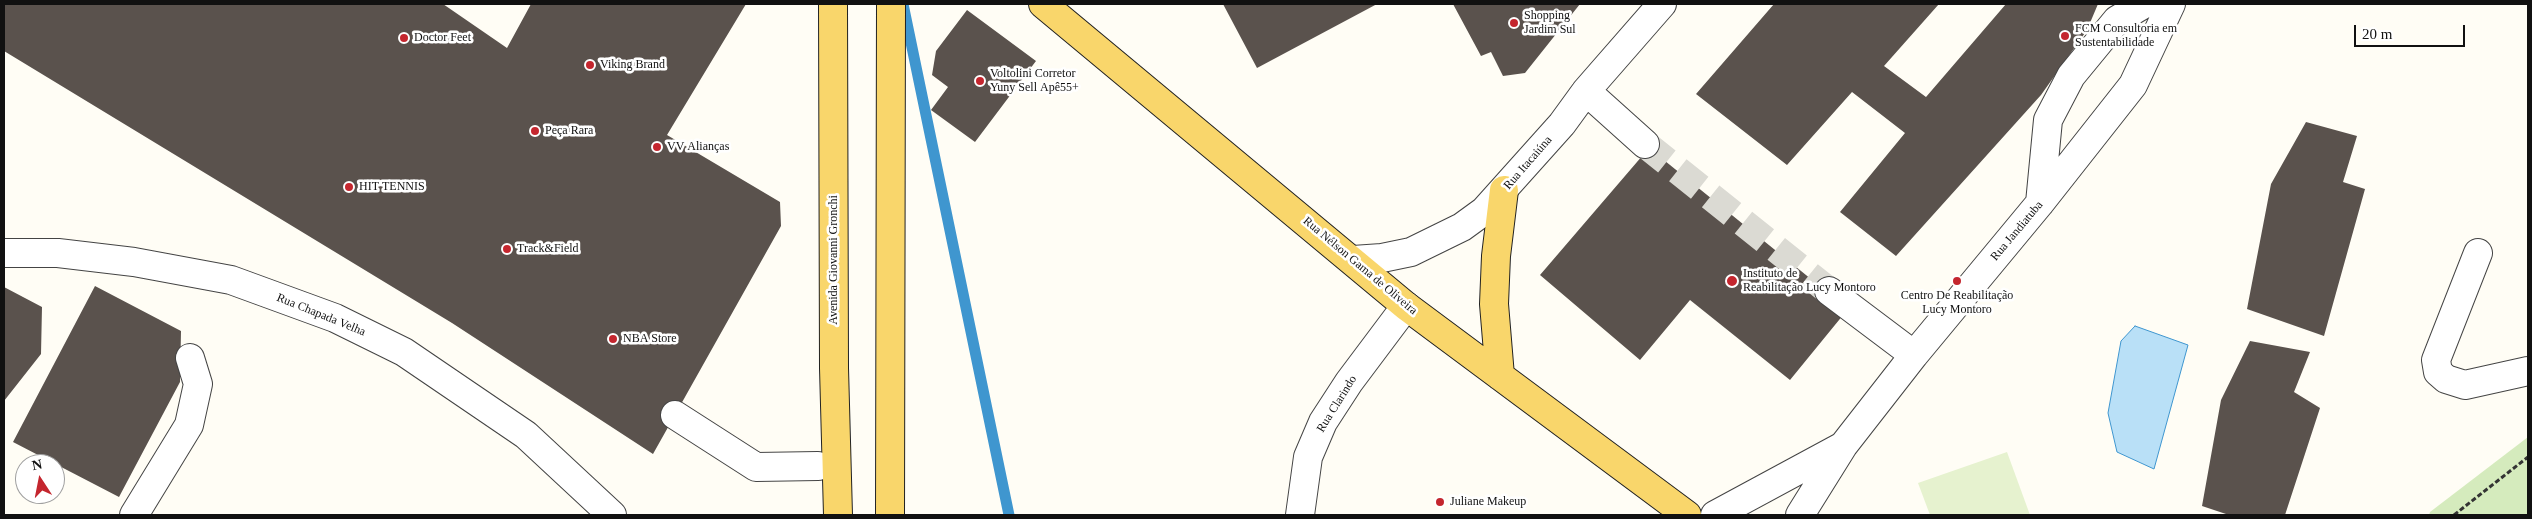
<!DOCTYPE html>
<html>
<head>
<meta charset="utf-8">
<style>
  body { margin:0 }
  #map { position:relative; width:2532px; height:519px; overflow:hidden; background:#fffdf5; font-family:"Times New Roman",serif }
  canvas { display:block }
  .frame { position:absolute; inset:0; border:5px solid #111; pointer-events:none }
  .north { position:absolute; left:15px; top:454px; width:50px; height:50px; box-sizing:border-box; background:#fff; border:1px solid #a0a0a0; border-radius:50%; rotate:349deg; font-size:14px; font-weight:700; line-height:20px; text-align:center; color:#111 }
  .north::after { content:''; display:block; margin:auto; width:18px; height:22px; background:#c4262e; clip-path:polygon(50% 0,100% 100%,50% 72%,0 100%) }
  .scale { position:absolute; left:2354px; top:25px; width:111px; height:22px; box-sizing:border-box; border:2px solid #111; border-top:0; padding-left:6px; font-size:15px; line-height:18px; white-space:nowrap; color:#111; -webkit-text-stroke:4px #fff; paint-order:stroke }
</style>
</head>
<body>
<div id="map">
<canvas width="2532" height="519"></canvas>
<div class="frame"></div>
<div class="north">N</div>
<div class="scale">20 m</div>
</div>
<script>
const ctx = document.querySelector('canvas').getContext('2d');
ctx.lineJoin = 'round';
function fillPath(path, color) {
  ctx.fillStyle = color;
  ctx.fill(path, 'evenodd');
}
function shape(rows) {
  const path = new Path2D();
  for (const r of rows) {
    path.moveTo(r[0], r[1]);
    for (let i = 2; i < r.length; i += 2) path.lineTo(r[i], r[i + 1]);
  }
  return path;
}
function stroke(path, color, width, dash) {
  ctx.strokeStyle = color;
  ctx.lineWidth = width;
  ctx.lineCap = dash ? 'butt' : 'round';
  ctx.setLineDash(dash || []);
  ctx.stroke(path);
}
function write(font, color, halo, rows, align = 'center') {
  ctx.font = font + ' "Times New Roman",serif';
  ctx.lineWidth = 5;
  ctx.setLineDash([]);
  ctx.textBaseline = 'middle';
  ctx.strokeStyle = halo;
  ctx.fillStyle = color;
  for (const [text, x, y, turn = 0] of rows) {
    ctx.save();
    ctx.translate(x, y);
    ctx.rotate((+turn || 0) * Math.PI / 180);
    ctx.textAlign = isNaN(turn) ? turn : align;
    if (halo) ctx.strokeText(text, 0, 0);
    ctx.fillText(text, 0, 0);
    ctx.restore();
  }
}
const green = shape([
  [2528,437,2528,515,2429,515,2430,512]
]);
const pitch = shape([
  [2007,452,2030,515,1930,515,1918,483]
]);
const water = shape([
  [2135,326,2188,345,2154,469,2117,452,2108,413,2121,341,2135,326]
]);
const stream = shape([
  [903,4,1009,515]
]);
const building = shape([
  [4,4,443,4,507,48,531,4,746,4,667,135,780,202,781,226,653,454,452,323,4,51],
  [1223,4,1377,4,1257,68],
  [1453,4,1580,4,1525,73,1503,76,1491,52,1481,56],
  [1774,4,1939,4,1884,66,1926,97,2006,4,2098,4,2087,30,2041,95,1896,256,1840,212,1905,133,1852,92,1787,165,1696,94],
  [967,10,1036,61,975,142,931,110,948,87,932,75,936,51],
  [2306,122,2357,136,2343,182,2365,189,2324,336,2247,309,2271,184],
  [1649,148,1848,309,1790,380,1690,300,1640,360,1540,275],
  [95,286,181,331,180,382,119,497,13,442],
  [4,287,42,307,41,354,4,401],
  [2250,341,2310,352,2294,392,2320,408,2285,515,2229,515,2202,506,2221,400]
]);
const minorTunnel = shape([
  [1645,144,1829,291]
]);
const path = shape([
  [2454,515,2528,457]
]);
const minor = shape([
  [1586,91,1645,144],
  [2040,203,2048,120,2071,76,2117,20,2144,4],
  [4,253,58,253,134,262,231,280,335,318,404,352,526,435,612,515],
  [2478,253,2436,360,2438,372,2446,379,2465,385,2528,371],
  [1353,260,1382,258,1411,252,1462,227,1484,211,1562,124,1586,91,1662,4],
  [1829,291,1914,355],
  [675,415,756,467,818,466],
  [134,515,189,425,198,384,190,358],
  [1300,515,1308,457,1323,422,1349,382,1406,306],
  [1715,515,1841,447],
  [1800,515,1843,446,1914,355,2040,203,2133,85,2171,4]
]);
const major = shape([
  [833,4,834,368,838,515],
  [1043,4,1406,306,1687,515],
  [1500,376,1494,304,1496,256,1504,190],
  [890,515,891,4]
]);
const markers = [
  [1514,23,5,"#c4262e"],
  [2065,36,5,"#c4262e"],
  [404,38,5,"#c4262e"],
  [590,65,5,"#c4262e"],
  [980,81,5,"#c4262e"],
  [535,131,5,"#c4262e"],
  [657,147,5,"#c4262e"],
  [349,187,5,"#c4262e"],
  [507,249,5,"#c4262e"],
  [1732,281,6,"#c4262e"],
  [1957,281,5,"#c4262e"],
  [613,339,5,"#c4262e"],
  [1440,502,5,"#c4262e"]
];
const poiNames = [
  ["Shopping",1524,16],
  ["Jardim Sul",1524,30],
  ["FCM Consultoria em",2075,29],
  ["Sustentabilidade",2075,43],
  ["Doctor Feet",414,38],
  ["Viking Brand",600,65],
  ["Voltolini Corretor",990,74],
  ["Yuny Sell Apê55+",990,88],
  ["Peça Rara",545,131],
  ["VV Alianças",667,147],
  ["HIT TENNIS",359,187],
  ["Track&Field",517,249],
  ["Instituto de",1743,274],
  ["Reabilitação Lucy Montoro",1743,288],
  ["Centro De Reabilitação",1957,296,"center"],
  ["Lucy Montoro",1957,310,"center"],
  ["NBA Store",623,339],
  ["Juliane Makeup",1450,502]
];
const streetNames = [
  ["Rua Itacaiúna",1528,163,-49],
  ["Rua Jandiatuba",2017,231,-50],
  ["Avenida Giovanni Gronchi",834,260,-90],
  ["Rua Nélson Gama de Oliveira",1360,266,40],
  ["Rua Chapada Velha",321,315,22],
  ["Rua Clarindo",1337,404,-58]
];
fillPath(green, '#d5ebbd');
fillPath(pitch, '#e6f2cf');
fillPath(water, '#b9e0f7');
stroke(water, '#3f96cf', 1);
stroke(stream, '#3f96cf', 11);
fillPath(building, '#5a524d');
stroke(minorTunnel, '#dbdad3', 28, [28, 14]);
stroke(minor, '#444', 30);
stroke(major, '#222', 30);
stroke(path, '#333', 3, [5, 2.5]);
stroke(minor, '#fff', 28);
stroke(major, '#f9d66b', 28);
for (const [x, y, r, color] of markers) {
  const dot = new Path2D();
  dot.arc(x, y, r, 0, 2 * Math.PI);
  ctx.fillStyle = color;
  ctx.fill(dot);
  stroke(dot, '#fff', 2);
}
write('12px', '#111', '#fff', poiNames, 'left');
write('12px', '#111', '#fff', streetNames);
</script>
</body>
</html>
